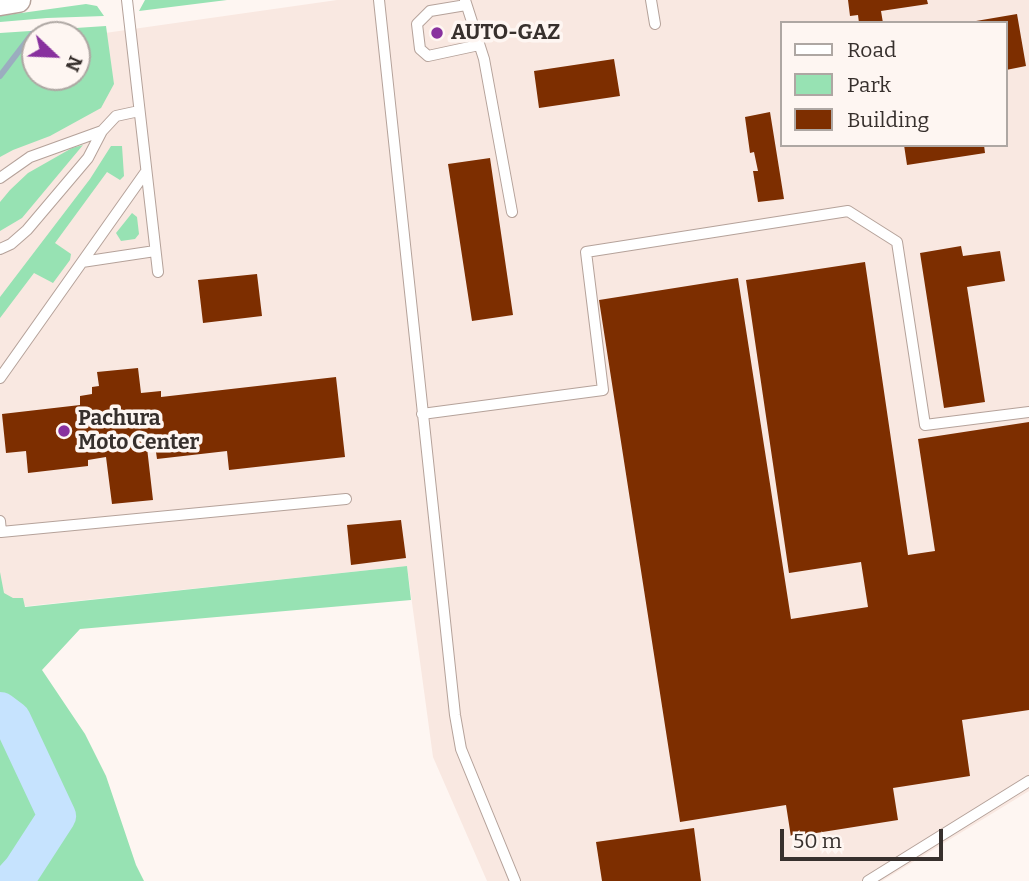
<!DOCTYPE html>
<html>
<head>
<meta charset="utf-8">
<style>
  body { margin:0 }
  #map { position:relative; width:1029px; height:881px; overflow:hidden; background:#fef6f2; font-family:Bitter,serif }
  canvas { display:block }
  .legend { position:absolute; left:780px; top:21px; width:228px; height:126px; box-sizing:border-box; background:#fef6f2; border:2px solid #aea7a3; margin:0; padding:9px 12px; list-style:none; font-size:21px; color:#37302d }
  .legend li { display:flex; align-items:center; gap:14px; height:35px }
  .legend b { width:35px; border:2px solid #aea7a3 }
  .north { position:absolute; left:21px; top:21px; width:70px; height:70px; box-sizing:border-box; background:#fef6f2; border:2px solid #aea7a3; border-radius:50%; rotate:113deg; font-size:19px; font-weight:700; line-height:28px; text-align:center; color:#37302d }
  .north::after { content:''; display:block; margin:auto; width:24px; height:32px; background:#88319e; clip-path:polygon(50% 0,100% 100%,50% 72%,0 100%) }
  .scale { position:absolute; left:780px; top:829px; width:163px; height:32px; box-sizing:border-box; border:4px solid #37302d; border-top:0; padding-left:9px; font-size:21px; line-height:24px; white-space:nowrap; color:#37302d; -webkit-text-stroke:5px #fef6f2; paint-order:stroke }
</style>
</head>
<body>
<div id="map">
<canvas width="1029" height="881"></canvas>
<ul class="legend">
<li><b style="height:9px;background:#fff"></b>Road</li>
<li><b style="height:19px;background:#97e2b3"></b>Park</li>
<li><b style="height:19px;background:#7d2e00"></b>Building</li>
</ul>
<div class="north">N</div>
<div class="scale">50 m</div>
</div>
<script>
const ctx = document.querySelector('canvas').getContext('2d');
ctx.lineJoin = 'round';
function fillPath(path, color) {
  ctx.fillStyle = color;
  ctx.fill(path, 'evenodd');
}
function shape(rows) {
  const path = new Path2D();
  for (const r of rows) {
    path.moveTo(r[0], r[1]);
    for (let i = 2; i < r.length; i += 2) path.lineTo(r[i], r[i + 1]);
  }
  return path;
}
function stroke(path, color, width, dash) {
  ctx.strokeStyle = color;
  ctx.lineWidth = width;
  ctx.lineCap = dash ? 'butt' : 'round';
  ctx.setLineDash(dash || []);
  ctx.stroke(path);
}
function write(font, color, halo, rows, align = 'center') {
  ctx.font = font + ' Bitter,serif';
  ctx.lineWidth = 7;
  ctx.setLineDash([]);
  ctx.textBaseline = 'middle';
  ctx.strokeStyle = halo;
  ctx.fillStyle = color;
  for (const [text, x, y, turn = 0] of rows) {
    ctx.save();
    ctx.translate(x, y);
    ctx.rotate((+turn || 0) * Math.PI / 180);
    ctx.textAlign = isNaN(turn) ? turn : align;
    if (halo) ctx.strokeText(text, 0, 0);
    ctx.fillText(text, 0, 0);
    ctx.restore();
  }
}
const built = shape([
  [337,0,1029,0,1029,791,882,881,487,881,433,757,407,566,0,609,0,136,77,77,77,37],
  [782,23,1006,23,1006,145,782,145]
]);
const green = shape([
  [145,0,227,0,139,11],
  [86,4,97,6,104,16,47,18,0,22,0,16],
  [106,26,114,84,101,108,50,136,13,150,0,157,0,33],
  [77,35,77,77,35,77,35,35],
  [83,145,22,218,0,231,0,202,10,190,28,173,72,148],
  [111,146,122,146,124,176,120,180,107,172,55,243,71,254,70,260,53,283,34,273,0,318,0,297,90,179],
  [132,213,137,217,139,234,135,239,121,241,116,233],
  [407,566,411,600,80,629,42,670,85,734,106,776,136,865,144,881,0,881,0,572,4,593,13,598,23,598,25,607]
]);
const stream = shape([
  [0,76,32,34]
]);
const river = shape([
  [0,711,12,720,57,816,22,870,12,881]
]);
const building = shape([
  [848,0,927,0,928,4,881,11,883,23,859,23,858,15,850,16],
  [1017,14,1026,66,1006,70,1006,23,976,21],
  [614,59,620,96,539,108,534,71],
  [770,112,784,199,758,202,753,171,758,171,754,152,750,153,745,117],
  [904,145,984,145,985,153,907,165],
  [490,158,513,315,472,321,448,164],
  [961,246,963,256,1000,251,1005,281,967,287,985,402,944,408,920,253],
  [865,262,908,555,935,551,918,439,1029,422,1029,710,962,720,970,776,893,788,898,820,791,837,786,805,680,822,599,300,738,278,791,619,868,607,861,562,789,573,746,280],
  [257,274,262,316,203,323,198,280],
  [138,368,141,393,161,391,161,397,336,377,345,457,229,470,227,451,157,459,155,445,159,445,158,437,146,439,153,500,112,504,106,457,88,460,88,466,28,473,26,451,6,453,2,414,80,405,80,396,92,394,92,387,99,386,97,372],
  [401,520,406,558,351,565,347,525],
  [694,828,701,881,602,881,596,842]
]);
const service = shape([
  [127,0,158,272],
  [379,0,455,715,461,749,515,881],
  [465,0,484,59,512,212],
  [651,0,655,24],
  [466,5,430,11,417,24,420,49,428,56,479,45],
  [0,178,30,157,102,131],
  [0,249,11,244,27,230,88,158,102,131,116,116,139,111],
  [82,262,155,251],
  [0,378,145,173],
  [422,414,603,390,586,252,848,211,897,242,925,425,1029,412],
  [0,521,1,532,346,499],
  [868,881,1029,781]
]);
const tertiary = shape([
  [0,3,18,0]
]);
const markers = [
  [437,33,7,"#88319e"],
  [64,431,7,"#88319e"]
];
const poiNames = [
  ["AUTO-GAZ",451,33],
  ["Pachura",78,419],
  ["Moto Center",78,443]
];
fillPath(built, '#f9e8e1');
fillPath(green, '#97e2b3');
stroke(stream, '#9badbf', 6);
stroke(river, '#c6e3fe', 38);
fillPath(building, '#7d2e00');
stroke(service, '#b5a29a', 12);
stroke(tertiary, '#b5a29a', 27);
stroke(service, '#fff', 10);
stroke(tertiary, '#fff', 24);
for (const [x, y, r, color] of markers) {
  const dot = new Path2D();
  dot.arc(x, y, r, 0, 2 * Math.PI);
  ctx.fillStyle = color;
  ctx.fill(dot);
  stroke(dot, '#fef6f2', 2.5);
}
write('bold 21px', '#37302d', '#fef6f2', poiNames, 'left');
</script>
</body>
</html>
